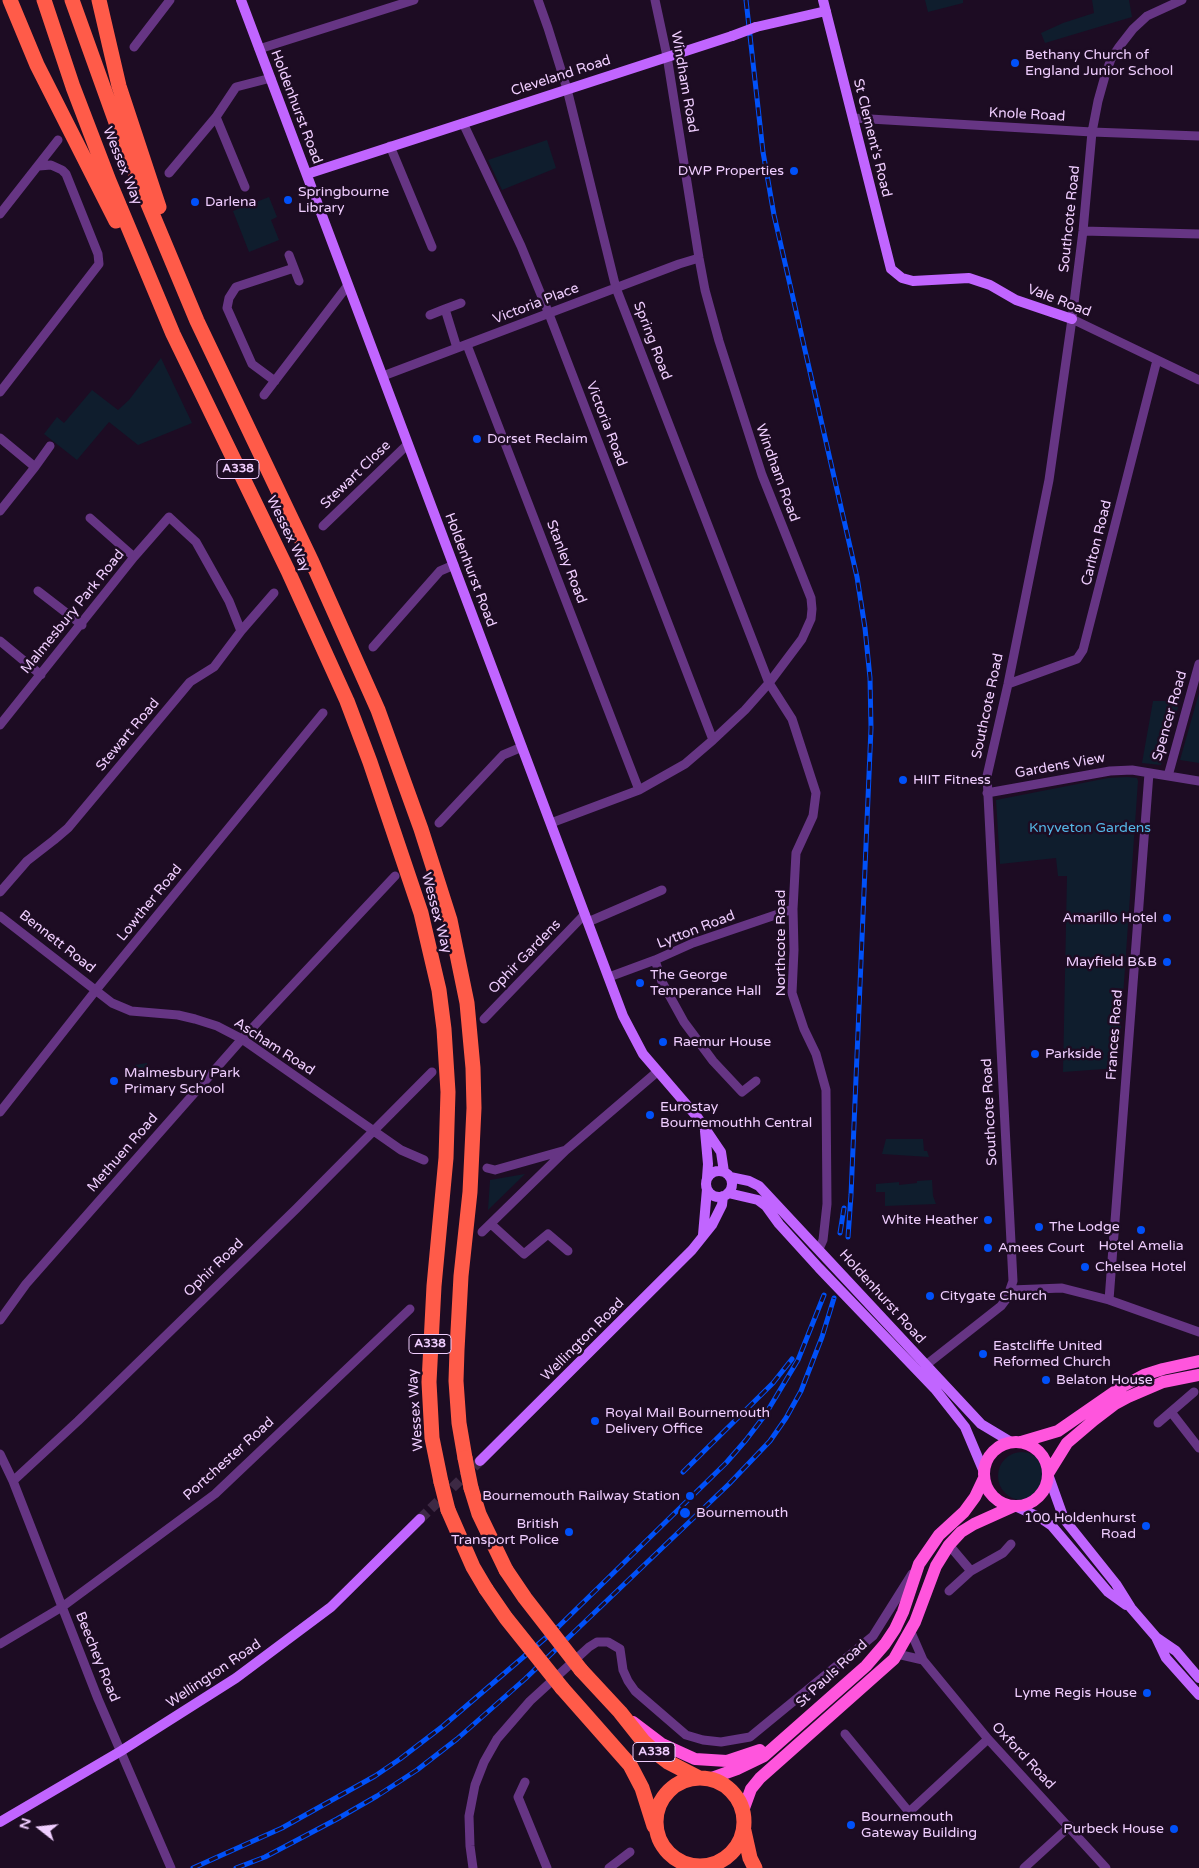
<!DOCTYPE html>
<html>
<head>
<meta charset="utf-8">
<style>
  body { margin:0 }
  #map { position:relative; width:1199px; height:1868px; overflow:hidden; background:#1d0c23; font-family:"Varela Round",sans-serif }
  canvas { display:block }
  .north { position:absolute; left:15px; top:1803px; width:50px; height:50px; -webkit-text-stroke:4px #1d0c23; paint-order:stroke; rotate:286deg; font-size:14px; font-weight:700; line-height:20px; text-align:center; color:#f0ceff }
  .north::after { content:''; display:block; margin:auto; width:18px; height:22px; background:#f0ceff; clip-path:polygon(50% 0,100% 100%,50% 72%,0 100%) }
</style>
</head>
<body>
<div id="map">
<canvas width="1199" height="1868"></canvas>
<div class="north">N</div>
</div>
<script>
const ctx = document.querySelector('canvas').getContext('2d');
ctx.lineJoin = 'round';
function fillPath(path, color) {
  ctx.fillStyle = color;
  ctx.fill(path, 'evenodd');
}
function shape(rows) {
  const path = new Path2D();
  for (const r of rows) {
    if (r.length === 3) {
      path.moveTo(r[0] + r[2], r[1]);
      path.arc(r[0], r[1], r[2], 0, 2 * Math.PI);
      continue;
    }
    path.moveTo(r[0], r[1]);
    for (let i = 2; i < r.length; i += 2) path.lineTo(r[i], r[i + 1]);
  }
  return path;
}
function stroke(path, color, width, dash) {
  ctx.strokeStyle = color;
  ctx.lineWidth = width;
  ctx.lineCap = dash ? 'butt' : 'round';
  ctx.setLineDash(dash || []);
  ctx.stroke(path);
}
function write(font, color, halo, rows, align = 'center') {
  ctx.font = font + ' "Varela Round",sans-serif';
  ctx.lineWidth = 5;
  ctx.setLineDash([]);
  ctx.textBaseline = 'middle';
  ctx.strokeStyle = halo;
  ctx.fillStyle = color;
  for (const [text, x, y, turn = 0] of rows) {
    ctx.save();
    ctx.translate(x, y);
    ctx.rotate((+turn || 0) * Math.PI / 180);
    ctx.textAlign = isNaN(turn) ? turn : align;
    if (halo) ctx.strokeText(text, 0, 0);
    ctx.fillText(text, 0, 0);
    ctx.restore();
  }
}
const green = shape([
  [925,0,963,0,963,3,928,12],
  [1092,0,1129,0,1132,17,1045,43,1041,33,1063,23,1094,13],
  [547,140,556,168,502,190,488,160],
  [269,197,277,217,271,220,279,240,249,252,233,211],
  [161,358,192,423,138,445,109,422,77,460,44,434,57,417,64,423,92,390,118,410,129,400],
  [1199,693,1199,763,1180,760],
  [1153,701,1180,701,1161,765,1142,763],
  [1127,777,1137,778,1138,781,1118,1068,1063,1072,1067,876,1058,876,1056,858,1000,864,996,800,1108,778],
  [147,1063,148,1077,137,1078,135,1065],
  [886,1139,923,1139,924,1151,927,1151,929,1157,882,1154],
  [525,1174,488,1210,490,1180],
  [932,1180,933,1196,936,1204,885,1206,885,1192,876,1192,876,1184,899,1182,899,1185,917,1183,917,1181],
  [1022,1476,24]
]);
const secondaryTunnel = shape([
  [420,1519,480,1461]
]);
const street = shape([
  [538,0,548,28,567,89,616,288,769,683,792,719,816,793,813,816,796,853,793,909,794,950,792,993,804,1029,816,1054,826,1090,827,1204,823,1240,819,1249],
  [134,47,170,0],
  [259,49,414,0],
  [216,117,245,187],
  [853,118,1092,132,1199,136],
  [463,123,521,246,549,314,713,740],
  [390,146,432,247],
  [169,173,216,117,236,87,271,78],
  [0,214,58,140],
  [1083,231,1199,234],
  [289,255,299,281],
  [445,309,461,303],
  [430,315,445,309,457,348],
  [1072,319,1199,380],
  [467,345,639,790],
  [383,376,679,264,699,258],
  [275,381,252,364,227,308,229,298,236,287,294,268],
  [0,392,99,264,98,254,66,174,62,170,51,165,39,166],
  [264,395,348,285],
  [0,438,35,467,0,511],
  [35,467,50,446],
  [90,518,134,557],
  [323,526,408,444],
  [38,591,82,625],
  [0,641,41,675],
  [373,647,440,571,454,565],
  [1008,684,1077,659,1083,650,1157,360],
  [0,725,134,557,169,517,196,542,229,601,241,631],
  [1168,776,1199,664],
  [987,793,1110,771,1132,770,1199,781],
  [439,823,503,755,522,747],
  [551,823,639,790,685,764,713,740,745,710,769,683,802,639,811,619,812,609,811,598,762,475,719,341,705,290,699,258,667,56,655,0],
  [0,892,27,861,54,840,68,828,190,682,214,667,241,631,274,593],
  [0,916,112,1003,131,1011,178,1015,195,1019,217,1026,242,1039,401,1150,424,1160],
  [588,922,662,890],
  [655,960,662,982,684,1022,713,1061,742,1092,756,1081],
  [609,977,655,960,693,943,793,909],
  [484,1019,585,914],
  [0,1112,96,990,323,713],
  [487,1168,495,1170,566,1150],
  [491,1224,524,1254,548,1234,568,1251],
  [482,1232,566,1150,657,1072],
  [1011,1290,1062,1288,1109,1300,1199,1332],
  [1109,1300,1149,773],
  [0,1320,26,1284,242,1039,395,876],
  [926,1365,1001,1306,1007,1298,1013,1281,987,776,1008,684,1049,480,1072,319,1083,231,1092,132,1098,101,1105,76,1111,59,1119,47,1133,29,1147,16,1182,0],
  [1171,1412,1199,1448],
  [1158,1423,1194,1392],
  [0,1454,13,1481,98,1699,171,1868],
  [13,1481,78,1421,296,1209,432,1072],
  [949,1545,971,1571],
  [949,1591,971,1571,1003,1553,1011,1544],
  [910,1630,923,1660,988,1739,1106,1868],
  [0,1644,62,1607,215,1494,410,1309],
  [897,1654,923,1660],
  [845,1734,909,1812,988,1739],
  [525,1782,518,1797,547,1868],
  [473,1868,470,1846,469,1816,475,1785,484,1762,497,1739,530,1701,589,1647,597,1642,608,1642,620,1649,623,1670,628,1681,635,1691,686,1735,703,1740,721,1742,750,1737,873,1636,912,1574],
  [609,1868,630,1852],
  [1024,1868,1070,1826]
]);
const secondary = shape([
  [241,0,623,1016,643,1054,698,1118,721,1152,724,1172],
  [823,0,891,269,902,278,913,281,969,278,990,285,1016,300,1072,319],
  [756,27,826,11],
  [307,174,732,36],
  [705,1131,708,1164,707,1178],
  [719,1184,13],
  [730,1177,749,1181,759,1186,981,1424,1011,1442],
  [728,1193,758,1200,766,1206,779,1224,819,1268,935,1389,965,1427,984,1472],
  [703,1235,707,1189],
  [480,1461,692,1250,712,1225,722,1205,723,1196],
  [1049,1477,1064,1519,1116,1584,1131,1608,1156,1637,1166,1658,1199,1695],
  [1017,1507,1039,1517,1052,1526,1108,1592,1126,1605],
  [1157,1638,1176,1651,1199,1678],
  [0,1822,121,1751,236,1678,331,1607,420,1519]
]);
const primary = shape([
  [1016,1474,32],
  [1021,1442,1058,1431,1123,1386,1144,1375,1163,1369,1199,1361],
  [1049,1472,1067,1443,1094,1420,1115,1404,1128,1397,1163,1382,1199,1375],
  [633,1722,662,1744,695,1759,727,1761,760,1750],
  [709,1779,737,1769,764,1756,866,1666,885,1644,895,1629,903,1612,919,1564,939,1535,964,1512,975,1497,984,1478],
  [743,1811,751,1789,760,1778,894,1659,915,1622,936,1566,949,1545,961,1532,974,1524,1014,1506]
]);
const highway = shape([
  [10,0,37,65,116,221],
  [44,0,73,87,109,181,173,334,288,571,347,701,370,762,421,913,439,990,444,1029,448,1092,446,1158,434,1286,429,1382,432,1438,441,1482],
  [72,0,128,156,197,321,312,562,378,710,421,829,450,920,467,1003,473,1068,474,1108,470,1192,461,1276,457,1350,456,1381,459,1423,465,1458],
  [99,0,119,86,159,207],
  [471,1488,479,1514,506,1570],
  [448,1510,473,1567,486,1589],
  [581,1670,620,1712,643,1741,655,1752,668,1762,699,1778],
  [562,1688,630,1765,642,1788,654,1826],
  [700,1822,44],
  [744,1831,750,1858,755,1868]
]);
const rail = shape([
  [746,0,763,152,774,215,857,577,865,628,870,678,871,728,851,1195,848,1237],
  [840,1233,844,1208],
  [683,1472,773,1383,792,1359],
  [193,1868,282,1828,375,1776,400,1759,443,1726,556,1629,726,1463,746,1440,765,1415,798,1360,824,1295],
  [236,1868,265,1857,337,1819,377,1796,417,1770,457,1739,525,1679,729,1484,770,1441,786,1418,801,1391,822,1337,834,1298]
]);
const secondaryBridge = shape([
  [732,36,756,27]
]);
const highwayBridge = shape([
  [465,1458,471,1488],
  [441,1482,448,1510],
  [506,1570,525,1598,581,1670],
  [486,1589,506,1618,562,1688]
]);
const markers = [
  [1015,63,5,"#0051f9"],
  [794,171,5,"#0051f9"],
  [288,200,5,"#0051f9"],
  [195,202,5,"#0051f9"],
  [477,439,5,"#0051f9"],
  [903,780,5,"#0051f9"],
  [1167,918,5,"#0051f9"],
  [1167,962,5,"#0051f9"],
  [640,983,5,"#0051f9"],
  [663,1042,5,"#0051f9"],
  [1035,1054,5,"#0051f9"],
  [114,1081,5,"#0051f9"],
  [650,1115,5,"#0051f9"],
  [988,1220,5,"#0051f9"],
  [1039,1227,5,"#0051f9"],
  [1141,1230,5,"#0051f9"],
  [988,1248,5,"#0051f9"],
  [1085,1267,5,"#0051f9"],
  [930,1296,5,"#0051f9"],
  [983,1354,5,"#0051f9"],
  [1046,1380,5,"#0051f9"],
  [595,1421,5,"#0051f9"],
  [690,1496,5,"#0051f9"],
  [685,1513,6,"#0051f9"],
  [1146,1526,5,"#0051f9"],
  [569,1532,5,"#0051f9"],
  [1147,1693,5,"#0051f9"],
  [851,1825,5,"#0051f9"],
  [1174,1829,5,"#0051f9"]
];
const shields = [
  [238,469,42],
  [430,1344,42],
  [654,1752,42]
];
const shieldNames = [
  ["A338",238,469],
  ["A338",430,1344],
  ["A338",654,1752]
];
const poiNames = [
  ["Bethany Church of",1025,55],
  ["England Junior School",1025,71],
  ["DWP Properties",784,171,"right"],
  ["Springbourne",298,192],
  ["Library",298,208],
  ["Darlena",205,202],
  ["Dorset Reclaim",487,439],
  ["HIIT Fitness",913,780],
  ["Amarillo Hotel",1157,918,"right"],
  ["Mayfield B&B",1157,962,"right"],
  ["The George",650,975],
  ["Temperance Hall",650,991],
  ["Raemur House",673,1042],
  ["Parkside",1045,1054],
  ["Malmesbury Park",124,1073],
  ["Primary School",124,1089],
  ["Eurostay",660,1107],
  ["Bournemouthh Central",660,1123],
  ["White Heather",978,1220,"right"],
  ["The Lodge",1049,1227],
  ["Hotel Amelia",1141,1246,"center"],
  ["Amees Court",998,1248],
  ["Chelsea Hotel",1095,1267],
  ["Citygate Church",940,1296],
  ["Eastcliffe United",993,1346],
  ["Reformed Church",993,1362],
  ["Belaton House",1056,1380],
  ["Royal Mail Bournemouth",605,1413],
  ["Delivery Office",605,1429],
  ["Bournemouth Railway Station",680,1496,"right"],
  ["Bournemouth",696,1513],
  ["100 Holdenhurst",1136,1518,"right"],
  ["Road",1136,1534,"right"],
  ["British",559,1524,"right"],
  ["Transport Police",559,1540,"right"],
  ["Lyme Regis House",1137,1693,"right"],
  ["Bournemouth",861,1817],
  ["Gateway Building",861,1833],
  ["Purbeck House",1164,1829,"right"]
];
const streetNames = [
  ["Cleveland Road",561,76,-18],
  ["Windham Road",684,82,80],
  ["Holdenhurst Road",296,107,69],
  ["Knole Road",1027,115,3],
  ["St Clement's Road",872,138,76],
  ["Wessex Way",122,166,68],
  ["Southcote Road",1070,219,-84],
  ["Vale Road",1059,301,21],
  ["Victoria Place",536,304,-21],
  ["Spring Road",652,341,69],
  ["Victoria Road",606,424,69],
  ["Windham Road",777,473,70],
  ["Stewart Close",356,475,-44],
  ["Wessex Way",288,534,64],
  ["Carlton Road",1097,543,-76],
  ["Stanley Road",566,562,69],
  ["Holdenhurst Road",470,570,69],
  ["Malmesbury Park Road",73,612,-51],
  ["Southcote Road",988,706,-78],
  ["Spencer Road",1170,716,-74],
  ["Stewart Road",128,735,-50],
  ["Gardens View",1060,766,-10],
  ["Lowther Road",150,903,-51],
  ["Wessex Way",436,913,75],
  ["Lytton Road",696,930,-21],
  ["Bennett Road",57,942,38],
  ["Northcote Road",781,943,-90],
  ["Ophir Gardens",525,957,-46],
  ["Frances Road",1115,1035,-86],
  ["Ascham Road",274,1047,33],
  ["Southcote Road",990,1112,-93],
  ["Methuen Road",123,1153,-49],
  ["Ophir Road",214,1268,-44],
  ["Holdenhurst Road",882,1297,48],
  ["Wellington Road",583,1340,-45],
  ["Wessex Way",416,1410,-94],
  ["Portchester Road",229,1459,-42],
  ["Beechey Road",97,1657,68],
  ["Wellington Road",214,1674,-34],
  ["St Pauls Road",832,1674,-43],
  ["Oxford Road",1023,1756,47]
];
const parkNames = [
  ["Knyveton Gardens",1090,828]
];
fillPath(green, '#0f1d2d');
stroke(secondaryTunnel, '#3d2944', 10, [10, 5]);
stroke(street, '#663584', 9);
stroke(secondary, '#c165ff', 10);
stroke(primary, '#f5d', 12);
stroke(highway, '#ff5b49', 15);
stroke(rail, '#0051f9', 5);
stroke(rail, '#1d0c23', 3, [9]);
stroke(secondaryBridge, '#c165ff', 10);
stroke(highwayBridge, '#ff5b49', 15);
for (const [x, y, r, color] of markers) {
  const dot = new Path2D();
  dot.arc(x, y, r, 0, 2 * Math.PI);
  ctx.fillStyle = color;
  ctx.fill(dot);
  stroke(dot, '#1d0c23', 2);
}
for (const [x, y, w] of shields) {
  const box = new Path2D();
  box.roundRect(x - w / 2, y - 9.5, w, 19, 4);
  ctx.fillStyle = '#1d0c23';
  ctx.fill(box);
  stroke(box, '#f0ceff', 1);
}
write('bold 12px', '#f0ceff', null, shieldNames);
write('14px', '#f0ceff', '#1d0c23', poiNames, 'left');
write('14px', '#f0ceff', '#1d0c23', streetNames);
write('14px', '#54b6e5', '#1d0c23', parkNames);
</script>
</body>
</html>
